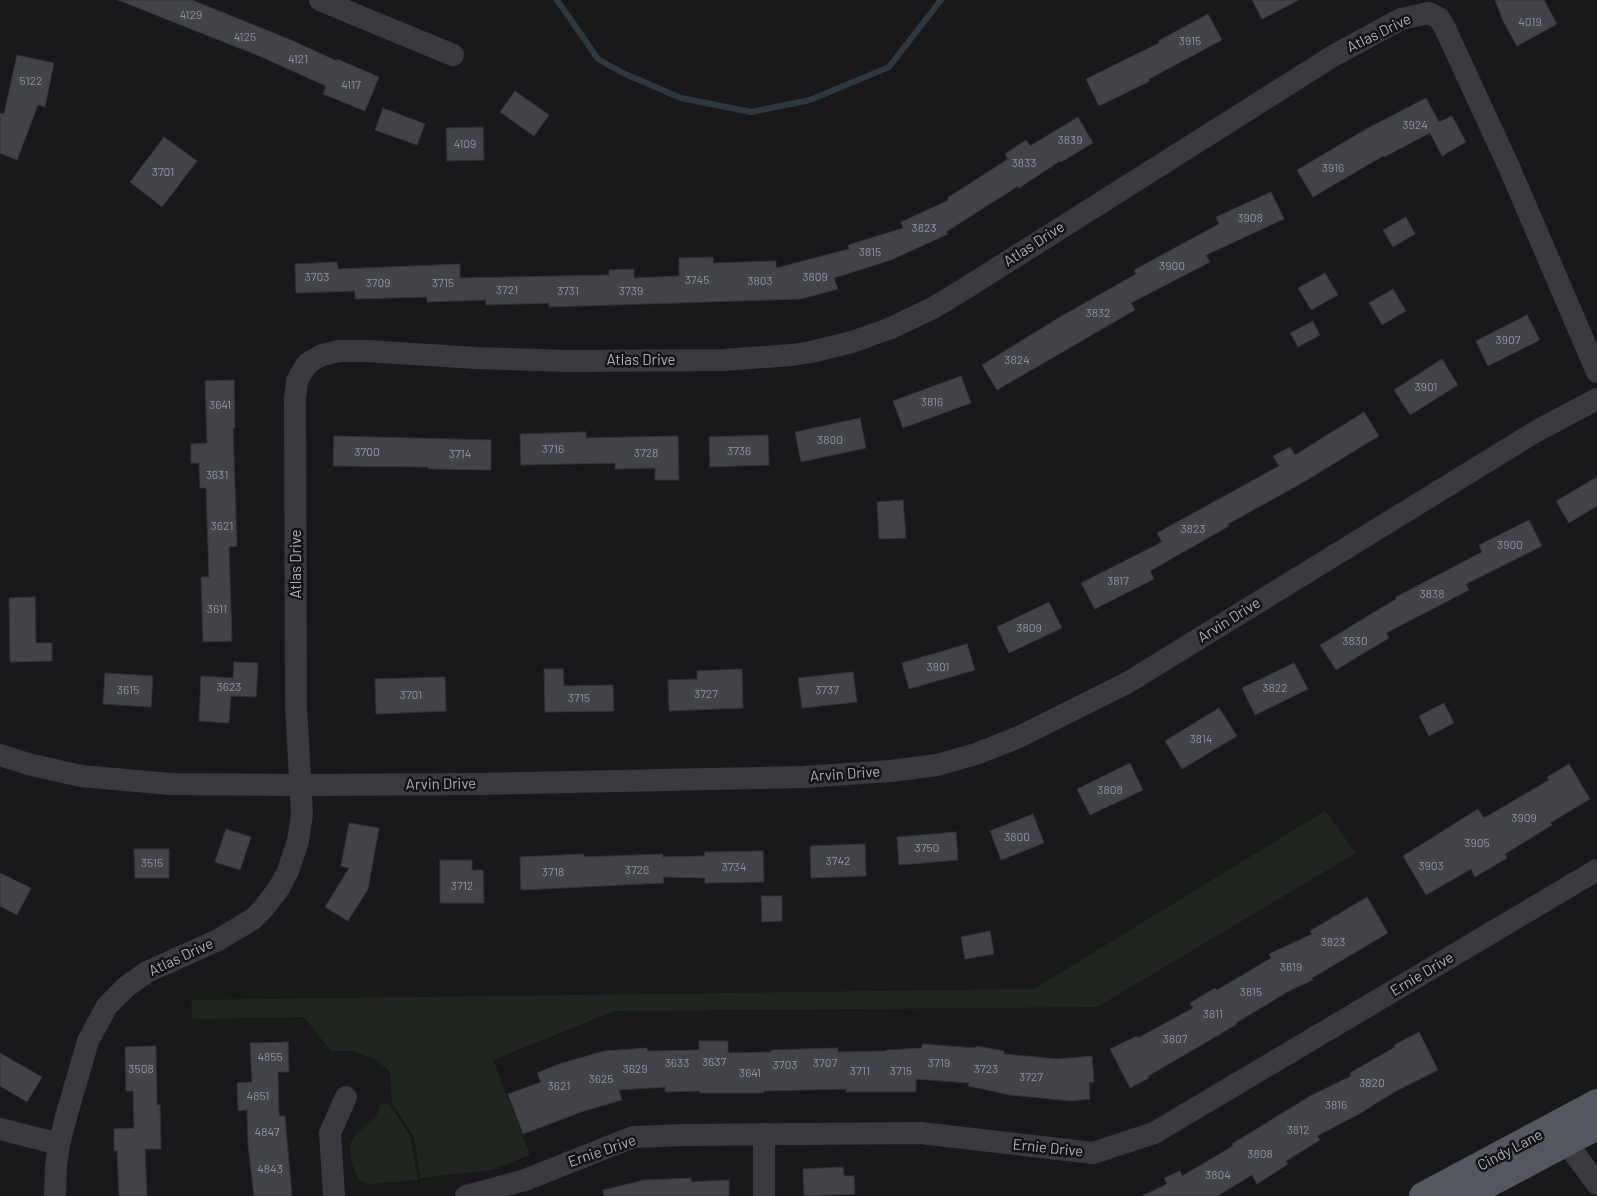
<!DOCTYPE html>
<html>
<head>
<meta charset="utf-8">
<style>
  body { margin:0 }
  canvas { display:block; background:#18181b }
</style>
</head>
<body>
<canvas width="1597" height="1196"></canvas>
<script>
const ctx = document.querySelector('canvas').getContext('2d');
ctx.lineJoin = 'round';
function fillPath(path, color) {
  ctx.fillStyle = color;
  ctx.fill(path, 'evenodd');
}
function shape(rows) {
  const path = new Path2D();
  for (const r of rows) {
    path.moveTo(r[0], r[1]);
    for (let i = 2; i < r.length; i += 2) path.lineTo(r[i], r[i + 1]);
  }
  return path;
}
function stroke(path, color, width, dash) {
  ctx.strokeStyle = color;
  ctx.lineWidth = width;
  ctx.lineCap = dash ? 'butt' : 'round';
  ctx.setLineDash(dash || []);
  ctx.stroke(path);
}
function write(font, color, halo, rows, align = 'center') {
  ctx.font = font + ' Barlow,sans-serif';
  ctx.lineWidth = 5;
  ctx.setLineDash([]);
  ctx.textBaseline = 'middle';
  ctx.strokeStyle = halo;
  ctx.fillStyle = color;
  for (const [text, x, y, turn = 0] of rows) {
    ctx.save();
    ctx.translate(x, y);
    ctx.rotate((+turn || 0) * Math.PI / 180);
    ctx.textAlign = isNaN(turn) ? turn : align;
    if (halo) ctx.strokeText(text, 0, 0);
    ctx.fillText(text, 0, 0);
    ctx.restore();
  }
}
const green = shape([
  [1325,811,1356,853,1097,1007,614,1011,493,1060,530,1155,491,1170,420,1178,415,1139,392,1103,390,1072,375,1059,352,1051,331,1051,304,1017,193,1019,191,1000,1034,989],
  [389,1103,410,1136,418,1180,373,1184,365,1183,359,1180,355,1172,351,1159,350,1144,357,1133,376,1117,380,1104]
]);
const stream = shape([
  [557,0,598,59,623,73,681,98,751,112,810,100,889,67,941,0]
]);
const building = shape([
  [118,0,192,0,291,40,337,61,337,59,379,77,365,111,323,94,326,86,259,56,118,0],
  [1252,0,1299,0,1262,19,1252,0],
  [1495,0,1544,0,1557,24,1517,46,1503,21,1495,0],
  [1208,14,1222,40,1149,79,1150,81,1099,106,1086,79,1159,43,1158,41,1208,14],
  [17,55,54,63,45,107,38,105,17,160,0,153,0,113,4,114,17,55],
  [515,91,549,115,534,136,500,112,515,91],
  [1426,98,1439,122,1452,116,1466,142,1442,156,1430,133,1384,157,1383,156,1313,197,1297,170,1368,128,1426,98],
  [383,108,425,124,417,145,375,130,383,108],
  [1078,117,1093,143,1061,162,1060,161,1019,188,1018,186,946,232,948,234,891,260,834,278,838,289,801,299,549,307,549,303,486,305,486,300,427,302,427,297,355,299,355,291,296,293,295,264,337,262,338,269,460,264,460,278,609,275,609,270,634,269,634,278,679,276,679,258,713,257,713,263,776,261,776,268,849,249,848,245,903,228,901,222,949,200,947,198,1008,159,1005,154,1026,140,1030,146,1078,117],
  [483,127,484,160,447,161,446,128,483,127],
  [164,137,197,161,162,207,130,182,164,137],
  [1271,192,1284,219,1206,255,1210,262,1131,303,1135,310,997,390,982,365,1060,317,1136,274,1134,270,1219,224,1216,217,1271,192],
  [1406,217,1415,234,1393,247,1383,230,1406,217],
  [1325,273,1338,295,1311,310,1298,288,1325,273],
  [1393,289,1406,311,1382,325,1369,303,1393,289],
  [1527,315,1540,340,1488,366,1476,341,1527,315],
  [1313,321,1320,335,1298,347,1290,333,1313,321],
  [1442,359,1458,385,1410,415,1394,390,1442,359],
  [961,376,971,403,903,428,893,401,961,376],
  [234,380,235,428,233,429,237,546,229,547,232,641,203,642,201,577,209,577,206,488,200,488,199,463,191,463,191,444,207,443,205,381,234,380],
  [1364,412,1379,436,1302,483,1228,524,1229,526,1150,571,1154,579,1095,609,1081,583,1162,542,1157,533,1279,466,1273,456,1290,447,1295,455,1364,412],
  [860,418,866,448,801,462,795,432,860,418],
  [586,432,586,438,678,436,679,480,655,480,655,468,615,469,615,463,521,465,520,434,586,432],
  [768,435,769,465,710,467,709,437,768,435],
  [334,436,491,440,491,470,428,469,428,467,333,466,334,436],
  [1597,477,1597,506,1569,523,1556,501,1597,477],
  [903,500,906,538,879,539,877,502,903,500],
  [1529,520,1542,546,1466,584,1469,590,1386,633,1389,638,1336,670,1320,645,1396,599,1396,597,1482,552,1479,545,1529,520],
  [35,597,36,643,52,643,52,661,10,662,9,598,35,597],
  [1049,602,1062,628,1009,653,997,627,1049,602],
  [967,644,975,670,909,689,902,663,967,644],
  [234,662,258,663,256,697,231,696,229,723,199,721,201,676,233,678,234,662],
  [1294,663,1308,689,1255,715,1242,688,1294,663],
  [544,669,563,669,564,686,613,685,614,711,545,712,544,669],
  [742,669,743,708,669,711,668,680,697,679,697,671,742,669],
  [853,672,857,702,802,708,798,678,853,672],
  [105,673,153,676,151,707,103,704,105,673],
  [445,677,446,711,376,714,375,679,445,677],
  [1444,703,1454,723,1429,736,1419,716,1444,703],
  [1219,708,1237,736,1182,769,1165,741,1219,708],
  [1130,763,1143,790,1090,815,1077,789,1130,763],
  [1569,764,1590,799,1550,823,1552,825,1505,854,1507,858,1475,877,1471,869,1426,895,1403,856,1478,809,1484,818,1549,780,1547,777,1569,764],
  [1033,814,1044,843,1001,860,990,831,1033,814],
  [349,823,379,828,368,889,348,921,325,907,349,868,341,866,349,823],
  [226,829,251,837,240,870,215,862,226,829],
  [956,832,958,860,899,865,897,837,956,832],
  [865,844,866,876,811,878,810,846,865,844],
  [134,849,169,849,169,878,135,878,134,849],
  [763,851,764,882,705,883,705,878,663,877,664,883,521,890,520,857,584,854,584,857,663,854,663,857,705,856,704,852,763,851],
  [440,860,472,860,472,870,483,870,484,903,440,903,440,860],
  [0,873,31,888,17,915,0,906,0,873],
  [761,896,782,896,782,921,762,922,761,896],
  [1367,897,1388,933,1312,978,1313,980,1289,991,1236,1023,1237,1024,1200,1046,1148,1076,1149,1078,1130,1088,1110,1049,1137,1036,1138,1038,1193,1008,1190,1003,1215,988,1217,990,1271,958,1269,954,1312,934,1310,931,1367,897],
  [990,931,994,954,965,959,961,937,990,931],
  [1419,1032,1438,1070,1394,1092,1361,1113,1317,1136,1320,1140,1286,1161,1288,1164,1257,1184,1252,1175,1217,1196,1142,1196,1167,1184,1164,1178,1180,1171,1182,1176,1233,1146,1232,1144,1263,1125,1310,1096,1351,1076,1350,1073,1395,1047,1394,1045,1419,1032],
  [699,1041,728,1041,728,1053,771,1052,771,1050,838,1048,838,1052,886,1051,886,1050,922,1048,922,1044,976,1048,976,1046,1004,1051,1004,1054,1057,1059,1092,1056,1094,1082,1089,1082,1090,1099,1071,1101,1010,1095,968,1086,969,1083,916,1079,916,1092,846,1092,846,1089,764,1091,764,1093,700,1093,699,1091,665,1092,665,1087,619,1090,622,1100,584,1111,523,1134,508,1094,541,1082,537,1073,559,1064,604,1051,647,1048,647,1051,699,1050,699,1041],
  [288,1042,289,1072,278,1072,279,1116,285,1116,292,1196,254,1196,248,1145,247,1110,238,1111,237,1083,252,1082,250,1043,288,1042],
  [156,1046,157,1105,160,1105,161,1149,145,1149,147,1196,119,1196,117,1150,114,1151,114,1129,134,1128,133,1091,126,1091,125,1047,156,1046],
  [0,1053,42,1077,27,1102,0,1086,0,1053],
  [843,1167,844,1176,854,1176,855,1194,804,1196,803,1169,843,1167],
  [691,1178,691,1182,729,1180,729,1196,604,1196,603,1190,644,1180,691,1178]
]);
const minor = shape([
  [320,0,453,55],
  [0,755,28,764,81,776,170,784,301,785,478,784,804,777,891,771,937,765,976,754,1019,737,1127,683,1535,432,1597,399],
  [0,1129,59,1144],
  [764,1134,764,1196],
  [1566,1142,1597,1184],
  [55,1196,56,1166,59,1144,66,1117,88,1041,107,1006,126,987,147,972,218,940,253,919,263,909,279,888,288,871,298,841,302,814,296,706,295,399,297,381,303,370,308,363,322,355,339,351,367,351,476,358,569,361,723,360,792,355,811,352,852,342,891,328,933,308,966,288,1333,56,1401,19,1428,13,1439,18,1444,26,1509,167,1597,372],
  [334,1196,330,1133,346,1097],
  [466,1196,525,1180,633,1137,685,1135,921,1133,1093,1153,1154,1133,1597,870]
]);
const major = shape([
  [1423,1196,1597,1103],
  [1465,1196,1597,1126]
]);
const numberNames = [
  ["4129",191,15],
  ["4019",1530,22],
  ["4125",245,37],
  ["3915",1190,41],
  ["4121",298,59],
  ["5122",31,81],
  ["4117",351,85],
  ["3924",1415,125],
  ["3839",1070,140],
  ["4109",465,144],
  ["3833",1024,163],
  ["3916",1333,168],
  ["3701",163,172],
  ["3908",1250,218],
  ["3823",924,228],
  ["3815",870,252],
  ["3900",1172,266],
  ["3703",317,277],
  ["3809",815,277],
  ["3745",697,280],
  ["3803",760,281],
  ["3709",378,283],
  ["3715",443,283],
  ["3721",507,290],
  ["3731",568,291],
  ["3739",631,291],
  ["3832",1098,313],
  ["3907",1508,340],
  ["3824",1017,360],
  ["3901",1426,387],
  ["3816",932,402],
  ["3641",220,405],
  ["3800",830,440],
  ["3716",553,449],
  ["3736",739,451],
  ["3700",367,452],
  ["3728",646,453],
  ["3714",460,454],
  ["3631",217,475],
  ["3621",222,526],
  ["3823",1193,529],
  ["3900",1510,545],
  ["3817",1118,581],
  ["3838",1432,594],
  ["3611",217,609],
  ["3809",1029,628],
  ["3830",1355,641],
  ["3801",938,667],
  ["3623",229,687],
  ["3822",1275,688],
  ["3615",128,690],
  ["3737",827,690],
  ["3727",706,694],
  ["3701",411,695],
  ["3715",579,698],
  ["3814",1201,739],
  ["3808",1110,790],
  ["3909",1524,818],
  ["3800",1017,837],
  ["3905",1477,843],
  ["3750",927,848],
  ["3742",838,861],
  ["3515",152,863],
  ["3903",1431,866],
  ["3734",734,867],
  ["3726",637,870],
  ["3718",553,872],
  ["3712",462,886],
  ["3823",1333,942],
  ["3819",1291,967],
  ["3815",1251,992],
  ["3811",1213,1014],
  ["3807",1175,1039],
  ["4855",270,1057],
  ["3637",714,1062],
  ["3633",677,1063],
  ["3707",825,1063],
  ["3719",939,1063],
  ["3703",785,1065],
  ["3508",141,1069],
  ["3629",635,1069],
  ["3723",986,1069],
  ["3711",860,1071],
  ["3715",901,1071],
  ["3641",750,1073],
  ["3727",1031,1077],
  ["3625",601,1079],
  ["3820",1372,1083],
  ["3621",559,1086],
  ["4851",258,1096],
  ["3816",1336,1105],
  ["3812",1298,1130],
  ["4847",267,1132],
  ["3808",1260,1154],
  ["4843",270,1169],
  ["3804",1218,1175]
];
const streetNames = [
  ["Atlas Drive",1379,33,-26],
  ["Atlas Drive",1034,244,-33],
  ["Atlas Drive",641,360],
  ["Atlas Drive",296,564,-90],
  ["Arvin Drive",1229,620,-32],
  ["Arvin Drive",845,774,-4],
  ["Arvin Drive",441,784,-1],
  ["Atlas Drive",181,957,-25],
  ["Ernie Drive",1422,974,-31],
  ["Ernie Drive",1048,1148,6],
  ["Cindy Lane",1510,1150,-28],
  ["Ernie Drive",602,1151,-19]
];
fillPath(green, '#1e261f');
stroke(stream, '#2d3840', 6);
fillPath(building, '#424348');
stroke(building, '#323237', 1);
stroke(minor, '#393a40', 22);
stroke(major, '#55575f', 28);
write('12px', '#90949e', null, numberNames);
write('15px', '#aaafbb', '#131316', streetNames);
</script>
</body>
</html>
